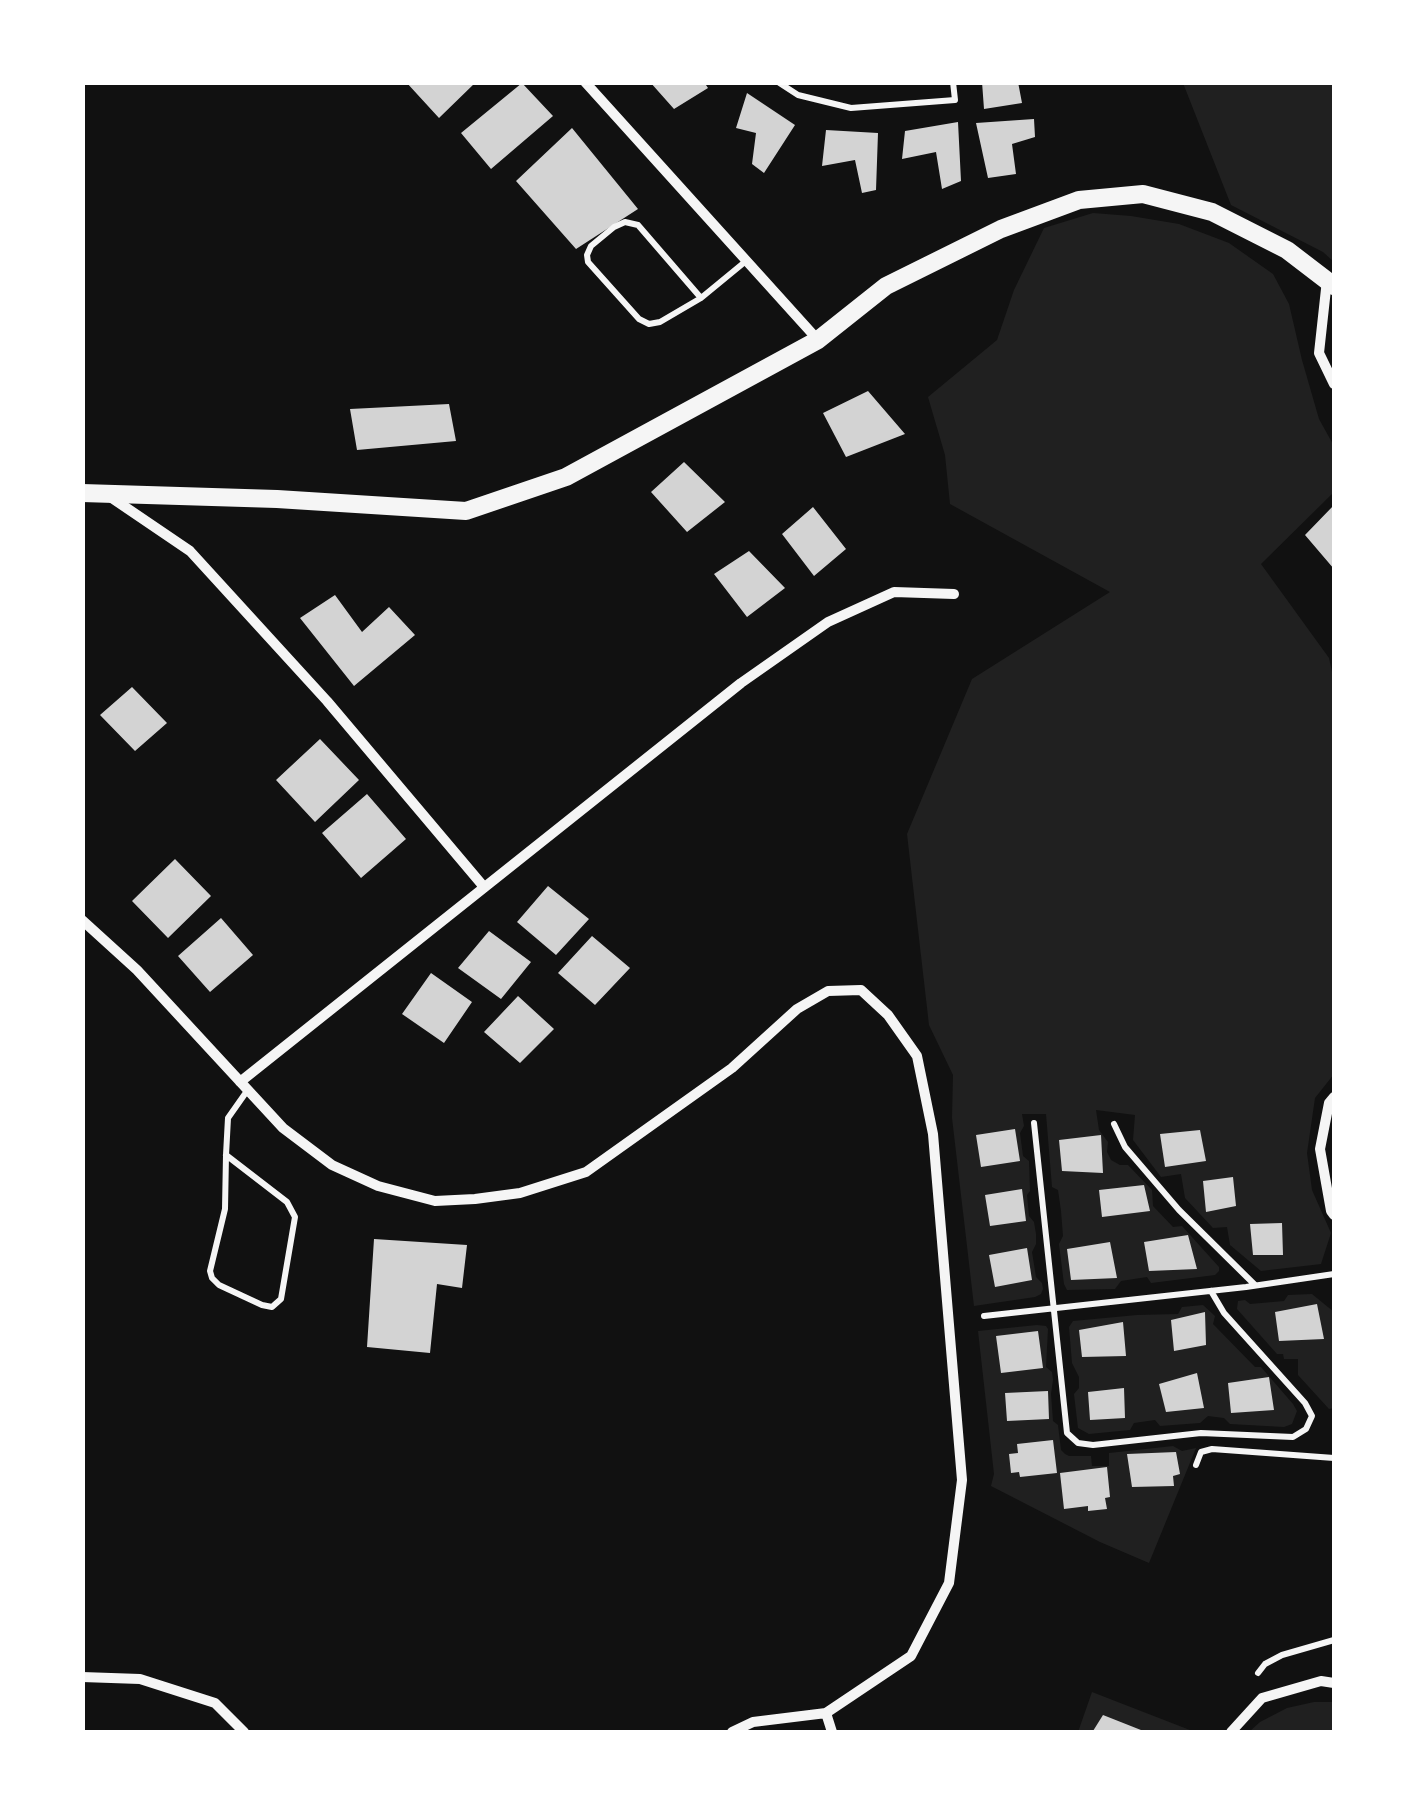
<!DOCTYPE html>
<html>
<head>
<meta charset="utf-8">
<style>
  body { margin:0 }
  #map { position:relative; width:1417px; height:1815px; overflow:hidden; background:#111; font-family:"Sofia Sans Condensed",sans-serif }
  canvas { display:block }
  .frame { position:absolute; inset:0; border:85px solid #fff; pointer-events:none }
</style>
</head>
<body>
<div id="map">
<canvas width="1417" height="1815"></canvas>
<div class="frame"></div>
</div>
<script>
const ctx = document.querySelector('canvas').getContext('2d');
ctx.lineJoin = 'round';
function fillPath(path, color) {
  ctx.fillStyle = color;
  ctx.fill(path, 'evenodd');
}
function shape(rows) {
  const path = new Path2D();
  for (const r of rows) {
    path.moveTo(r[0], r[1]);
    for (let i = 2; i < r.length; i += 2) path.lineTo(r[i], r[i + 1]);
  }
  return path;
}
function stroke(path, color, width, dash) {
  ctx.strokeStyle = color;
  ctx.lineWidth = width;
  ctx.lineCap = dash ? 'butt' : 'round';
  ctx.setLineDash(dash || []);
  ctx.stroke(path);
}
const green = shape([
  [1183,83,1334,83,1334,262,1323,252,1231,205],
  [1093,213,1131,216,1179,224,1229,243,1273,274,1289,304,1302,360,1319,419,1334,446,1334,492,1261,564,1329,658,1334,681,1334,1074,1315,1098,1307,1153,1312,1190,1331,1233,1321,1264,1261,1271,1230,1245,1227,1227,1213,1228,1185,1198,1181,1174,1161,1177,1133,1140,1135,1115,1096,1110,1099,1130,1108,1142,1107,1152,1111,1160,1120,1165,1128,1165,1152,1190,1153,1206,1173,1227,1182,1226,1219,1267,1219,1271,1215,1275,1151,1283,1147,1277,1121,1281,1115,1289,1067,1290,1064,1284,1059,1244,1063,1236,1061,1211,1058,1190,1052,1187,1046,1114,1022,1114,1024,1126,1020,1133,1023,1156,1029,1161,1030,1191,1027,1195,1029,1216,1034,1222,1036,1234,1036,1244,1032,1252,1036,1277,1042,1283,1043,1289,1041,1294,1035,1297,974,1306,952,1118,953,1075,929,1025,907,834,972,679,1110,592,950,504,945,455,928,397,997,340,1014,290,1044,228],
  [1312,1294,1334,1312,1334,1408,1329,1409,1298,1375,1298,1359,1284,1359,1283,1354,1277,1354,1237,1309,1238,1301,1245,1300,1250,1304,1284,1301,1288,1295],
  [1203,1305,1215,1316,1213,1324,1255,1367,1261,1367,1293,1404,1297,1411,1292,1424,1284,1427,1230,1424,1224,1418,1208,1416,1200,1423,1160,1426,1155,1420,1134,1423,1130,1430,1089,1434,1078,1428,1074,1394,1079,1388,1079,1377,1072,1363,1069,1327,1073,1321,1137,1315,1178,1314,1182,1307],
  [1037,1325,1046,1326,1048,1329,1046,1367,1052,1372,1053,1380,1051,1394,1053,1421,1058,1425,1061,1450,1065,1454,1069,1456,1091,1456,1092,1466,1109,1466,1109,1453,1173,1446,1182,1451,1196,1448,1149,1563,1100,1542,991,1486,994,1474,978,1331],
  [1092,1692,1195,1732,1078,1732],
  [1314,1702,1334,1702,1334,1732,1249,1732,1260,1722,1287,1708]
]);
const building = shape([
  [406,82,476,82,439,118],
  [650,82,704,82,708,88,674,109],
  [982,82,1018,82,1022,103,984,109],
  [522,83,553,116,491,169,461,133],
  [747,93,795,125,764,173,752,164,756,133,736,128],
  [1034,119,1035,137,1012,144,1016,174,988,178,976,123],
  [958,122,961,181,942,189,936,152,902,159,905,131],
  [572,128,638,209,576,249,516,181],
  [826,130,878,133,876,190,862,193,855,160,822,166],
  [868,391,905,434,846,457,823,413],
  [449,404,456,441,357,450,350,409],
  [684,462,725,502,687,532,651,492],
  [1334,505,1334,569,1305,535],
  [813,507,846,549,814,576,782,534],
  [749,551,785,588,747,617,714,574],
  [335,595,362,632,389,607,415,635,354,686,300,618],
  [132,687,167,723,135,751,100,715],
  [320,739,359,780,315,822,276,780],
  [367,794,406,839,361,878,322,833],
  [175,859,211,896,168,938,132,901],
  [548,886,589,919,556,955,517,922],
  [221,918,253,955,210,992,178,956],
  [489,931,531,962,501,999,458,968],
  [592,936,630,968,595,1005,558,973],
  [431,973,472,1002,444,1043,402,1014],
  [518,996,554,1029,520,1063,484,1032],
  [1015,1129,1020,1161,981,1167,976,1135],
  [1200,1130,1206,1161,1165,1167,1160,1134],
  [1101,1135,1103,1173,1062,1171,1059,1140],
  [1233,1177,1236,1206,1206,1212,1203,1181],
  [1144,1185,1150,1211,1102,1217,1099,1190],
  [1022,1189,1026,1221,990,1226,985,1195],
  [1282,1223,1283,1255,1253,1255,1250,1224],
  [1188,1235,1197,1269,1149,1271,1144,1242],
  [374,1239,467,1245,462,1288,437,1284,430,1353,367,1347],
  [1110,1242,1117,1278,1071,1280,1067,1249],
  [1027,1248,1032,1280,995,1287,989,1255],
  [1317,1304,1324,1339,1279,1341,1275,1312],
  [1205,1312,1206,1345,1174,1351,1171,1320],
  [1123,1322,1126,1356,1082,1357,1079,1330],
  [1038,1331,1043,1368,1001,1373,996,1336],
  [1197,1373,1204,1408,1166,1412,1159,1384],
  [1269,1377,1274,1410,1231,1413,1228,1383],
  [1124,1388,1125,1418,1090,1420,1088,1392],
  [1048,1391,1049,1419,1007,1421,1005,1393],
  [1053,1440,1057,1473,1020,1477,1019,1472,1011,1473,1009,1454,1018,1453,1017,1444],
  [1176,1452,1180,1474,1173,1476,1174,1486,1132,1487,1127,1454],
  [1107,1467,1110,1497,1105,1498,1107,1509,1088,1511,1088,1506,1064,1509,1060,1473],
  [1103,1715,1146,1732,1095,1732,1093,1731]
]);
const service = shape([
  [778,82,798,95,851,108,955,100,953,82],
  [701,298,638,225,625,222,614,227,591,246,587,255,588,262,639,319,649,324,660,322,701,298,746,261],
  [1034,1123,1067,1433,1078,1443,1093,1445,1201,1433,1293,1437,1306,1429,1312,1416,1305,1403,1224,1313,1211,1291],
  [1114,1124,1125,1147,1179,1210,1255,1285],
  [226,1155,287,1202,295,1217,281,1299,272,1307,262,1305,219,1285,212,1278,210,1271,225,1209,226,1155,228,1118,247,1091],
  [984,1316,1246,1287,1334,1274],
  [1196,1465,1201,1452,1212,1449,1334,1458],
  [1258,1673,1265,1664,1282,1655,1334,1640]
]);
const minor = shape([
  [585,82,818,340],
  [1327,280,1319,353,1334,384],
  [109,496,190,551,327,701,484,887],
  [82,920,137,970,283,1128,332,1165,378,1186,435,1201,475,1199,520,1193,586,1172,732,1068,797,1009,828,991,861,990,888,1015,917,1056,933,1134,962,1480,949,1583,911,1656,826,1713,753,1722,732,1732],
  [240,1082,741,683,828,622,894,592,954,594],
  [1334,1097,1329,1103,1320,1149,1331,1211,1334,1215],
  [82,1677,140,1679,215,1703,244,1732],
  [826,1713,832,1732],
  [1231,1732,1262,1698,1321,1681,1334,1683]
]);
const tertiary = shape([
  [82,493,277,499,466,511,566,477,818,340,886,286,1001,229,1079,200,1143,194,1212,212,1287,250,1334,286]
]);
fillPath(green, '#202020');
fillPath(building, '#d3d3d3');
stroke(service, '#f5f5f5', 6);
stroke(minor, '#f5f5f5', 10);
stroke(tertiary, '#f5f5f5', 18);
</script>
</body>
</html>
